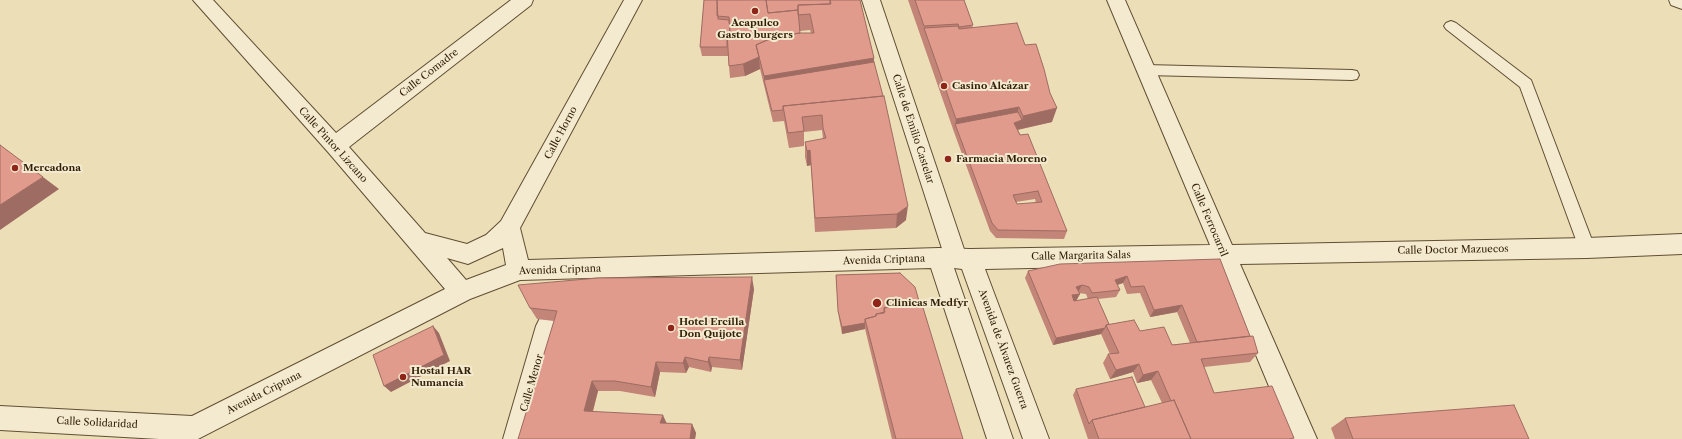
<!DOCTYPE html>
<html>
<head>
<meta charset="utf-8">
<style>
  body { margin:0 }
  canvas { display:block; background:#ecdeb6 }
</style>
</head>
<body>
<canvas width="1682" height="439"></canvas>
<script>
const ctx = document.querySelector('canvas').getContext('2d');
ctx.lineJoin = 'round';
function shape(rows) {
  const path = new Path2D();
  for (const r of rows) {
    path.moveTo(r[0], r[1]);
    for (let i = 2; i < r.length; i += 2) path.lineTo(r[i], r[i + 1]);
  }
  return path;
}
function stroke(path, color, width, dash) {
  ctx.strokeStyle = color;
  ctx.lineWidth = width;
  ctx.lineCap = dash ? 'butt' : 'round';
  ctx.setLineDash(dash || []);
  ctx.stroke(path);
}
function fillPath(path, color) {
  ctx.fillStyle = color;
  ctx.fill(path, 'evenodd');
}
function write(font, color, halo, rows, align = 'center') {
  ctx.font = font + ' "Libre Caslon Text",serif';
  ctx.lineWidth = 4;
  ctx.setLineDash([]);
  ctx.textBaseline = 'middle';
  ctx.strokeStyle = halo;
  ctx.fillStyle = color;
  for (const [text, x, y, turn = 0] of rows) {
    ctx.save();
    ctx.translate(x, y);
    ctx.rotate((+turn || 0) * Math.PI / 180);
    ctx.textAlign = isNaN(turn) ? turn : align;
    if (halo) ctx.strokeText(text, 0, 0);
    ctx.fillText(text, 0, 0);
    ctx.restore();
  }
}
const service = shape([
  [1451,21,1456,23,1531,80,1595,248,1592,253,1587,255,1582,253,1579,248,1520,87,1446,29,1444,26,1446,23,1451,21],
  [1146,65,1352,70,1357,71,1359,75,1357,79,1352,80,1146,75,1141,74,1139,70,1141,66,1146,65]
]);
const pedestrian = shape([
  [862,0,880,0,967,258,964,265,956,268,948,265,945,258,862,0]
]);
const minor = shape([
  [193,0,213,0,336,133,511,0,533,0,531,5,349,147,425,233,467,244,486,235,501,221,624,0,642,0,520,228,528,260,939,248,970,249,1210,245,1107,0,1125,0,1232,245,1587,238,1682,234,1682,254,1587,258,1240,264,1317,439,1291,439,1218,264,985,269,1049,439,1023,439,962,269,954,268,1013,439,987,439,931,268,520,280,470,299,198,439,159,439,0,430,0,406,192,416,445,289,328,152,193,0],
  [503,248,506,265,466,280,447,258,468,264,503,248],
  [1669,0,1682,0,1682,9,1671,5,1669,0],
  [548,315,556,318,560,326,529,439,503,439,536,326,540,318,548,315]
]);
const wall = shape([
  [704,0,860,0,874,58,874,62,906,220,896,228,815,232,811,165,807,166,805,157,805,142,823,139,822,130,804,132,804,146,789,148,784,121,773,122,760,69,745,76,730,78,729,66,728,56,702,56,700,47],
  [810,30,811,33,800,33,800,31],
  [908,0,964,0,973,25,972,28,1052,122,1018,130,1067,231,1064,239,996,238,990,231,954,132],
  [1035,199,1036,203,1017,204,1016,202],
  [1220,259,1250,336,1258,353,1250,362,1204,367,1214,393,1294,438,1293,439,1088,439,1073,395,1076,389,1145,407,1162,403,1151,380,1137,383,1133,372,1110,379,1103,363,1108,354,1110,354,1101,334,1053,345,1025,278,1028,271],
  [1123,283,1127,294,1140,293,1150,317,1177,312,1190,343,1172,345,1140,331,1109,324,1098,299,1116,297,1120,290,1117,285],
  [1079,293,1086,294,1088,299,1076,301,1080,294],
  [900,273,963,439,892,439,865,329,842,334,839,318,836,275],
  [754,289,742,370,712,367,711,372,689,367,686,373,660,372,655,397,620,391,598,391,593,412,667,423,692,424,696,433,695,439,518,439,554,321,537,319,530,308],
  [1345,418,1529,439,1335,439,1331,428]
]);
const shadedWall = shape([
  [759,57,760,69,745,76,743,64],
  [874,58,873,74,764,80,764,76],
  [1019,107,1015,120,955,124,954,132,956,119],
  [1057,108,1052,122,1020,129,1023,116],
  [1022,120,1020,129,1012,131,1014,123],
  [810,150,811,165,807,166,807,151],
  [43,177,59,189,0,230,0,205],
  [908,206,906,220,896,228,897,214],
  [1127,276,1123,283,1111,287,1115,280],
  [752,277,754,289,742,370,740,360],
  [1082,285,1078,292,1076,287],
  [1080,294,1076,301,1069,302,1072,295],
  [1182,305,1177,312,1150,317,1154,310],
  [865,323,865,329,842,334,842,327],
  [433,326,439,333,450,361,391,392,384,386],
  [1105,328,1101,334,1053,345,1056,338],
  [685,357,689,367,686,373,683,363],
  [709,357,712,367,711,372,708,362],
  [656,362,660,372,655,397,651,387],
  [1139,364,1133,372,1110,379,1116,370],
  [1158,371,1151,380,1137,383,1143,375],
  [592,381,598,391,590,420,584,411],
  [663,415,667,424,660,423],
  [692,424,696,433,695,439,690,439]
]);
const building = shape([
  [704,0,717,0,718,19,729,20,730,32,727,32,727,47,700,47,704,0],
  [717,0,766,0,768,13,798,10,800,33,774,37,756,45,759,57,743,64,729,66,727,32,730,32,729,17,717,16,717,0],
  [766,0,830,0,830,4,798,5,798,10,768,13,766,0],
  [830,0,860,0,874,58,764,76,756,45,774,37,800,33,814,33,810,14,798,15,798,5,831,4,830,0],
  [915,0,964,0,973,25,959,27,958,24,924,26,915,0],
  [1017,23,1025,45,1036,44,1044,69,1050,93,1057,108,1023,116,1019,107,956,119,924,28,958,26,959,29,1017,23],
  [874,62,883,96,783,106,783,110,772,111,764,80,874,62],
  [884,96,908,206,897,214,815,218,810,150,807,151,805,142,826,138,823,128,822,115,802,117,804,131,788,133,783,106,884,96],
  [1018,112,1022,120,1014,123,1020,135,1028,134,1067,231,998,230,992,223,955,124,1018,112],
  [1038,191,1042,202,1017,204,1013,195,1038,191],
  [0,145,43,177,0,205,0,145],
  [1220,259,1250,336,1197,342,1182,305,1154,310,1144,286,1131,287,1127,276,1115,280,1120,290,1092,293,1089,287,1082,285,1076,287,1080,294,1072,295,1074,301,1097,297,1109,324,1106,325,1105,328,1056,338,1028,271,1060,264,1220,259],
  [900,273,915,287,919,301,884,308,884,313,876,314,876,316,865,319,865,323,842,327,838,311,836,275,900,273],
  [752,277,740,360,709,357,708,362,685,357,683,363,656,362,651,387,615,381,592,381,584,411,663,415,660,423,692,424,690,439,518,439,557,311,530,308,518,285,598,278,752,277],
  [921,301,963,439,896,439,865,319,876,316,876,314,885,312,884,308,921,301],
  [1134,320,1140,331,1164,327,1172,345,1253,336,1258,353,1201,359,1214,393,1272,386,1294,438,1289,439,1191,439,1174,400,1171,401,1158,371,1143,375,1139,364,1116,370,1108,354,1119,353,1106,325,1134,320],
  [433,326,444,355,384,386,373,355,433,326],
  [1132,377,1145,407,1092,420,1089,424,1076,389,1132,377],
  [1174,400,1191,439,1099,439,1092,420,1174,400],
  [1514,405,1529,439,1353,439,1345,418,1514,405]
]);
const markers = [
  [755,11,4,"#8f2418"],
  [944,86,4,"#8f2418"],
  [948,159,4,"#8f2418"],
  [15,168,4,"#8f2418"],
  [877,303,5,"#8f2418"],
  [671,328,4,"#8f2418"],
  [403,377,4,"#8f2418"]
];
const poiNames = [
  ["Acapulco",755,23,"center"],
  ["Gastro burgers",755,35,"center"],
  ["Casino Alcázar",952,86],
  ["Farmacia Moreno",956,159],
  ["Mercadona",23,168],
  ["Clinicas Medfyr",886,303],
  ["Hotel Ercilla",679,322],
  ["Don Quijote",679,334],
  ["Hostal HAR",411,371],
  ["Numancia",411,383]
];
const streetNames = [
  ["Calle Comadre",429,73,-38],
  ["Calle de Emilio Castelar",913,129,72],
  ["Calle Horno",561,133,-62],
  ["Calle Pintor Lizcano",333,145,48],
  ["Calle Ferrocarril",1209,220,67],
  ["Calle Doctor Mazuecos",1453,250,-1],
  ["Calle Margarita Salas",1081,256,-1],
  ["Avenida Criptana",884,260,-2],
  ["Avenida Criptana",560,270,-2],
  ["Avenida de Álvarez Guerra",1003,349,70],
  ["Calle Menor",532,383,-74],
  ["Avenida Criptana",264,393,-27],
  ["Calle Solidaridad",97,423,3]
];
stroke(service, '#604f33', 2);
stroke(pedestrian, '#604f33', 2);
stroke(minor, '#604f33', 2);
fillPath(service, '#f3ead0');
fillPath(pedestrian, '#f3ead0');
fillPath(minor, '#f3ead0');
fillPath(wall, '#c28578');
fillPath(shadedWall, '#9e6c62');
fillPath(building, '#e19b8c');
stroke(building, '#9e6c62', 1);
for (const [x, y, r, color] of markers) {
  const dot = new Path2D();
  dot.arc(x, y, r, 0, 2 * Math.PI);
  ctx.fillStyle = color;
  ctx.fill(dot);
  stroke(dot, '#f3ead0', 1.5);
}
write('bold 10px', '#311f07', '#f3ead0', poiNames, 'left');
write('10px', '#311f07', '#f3ead0', streetNames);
</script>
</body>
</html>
